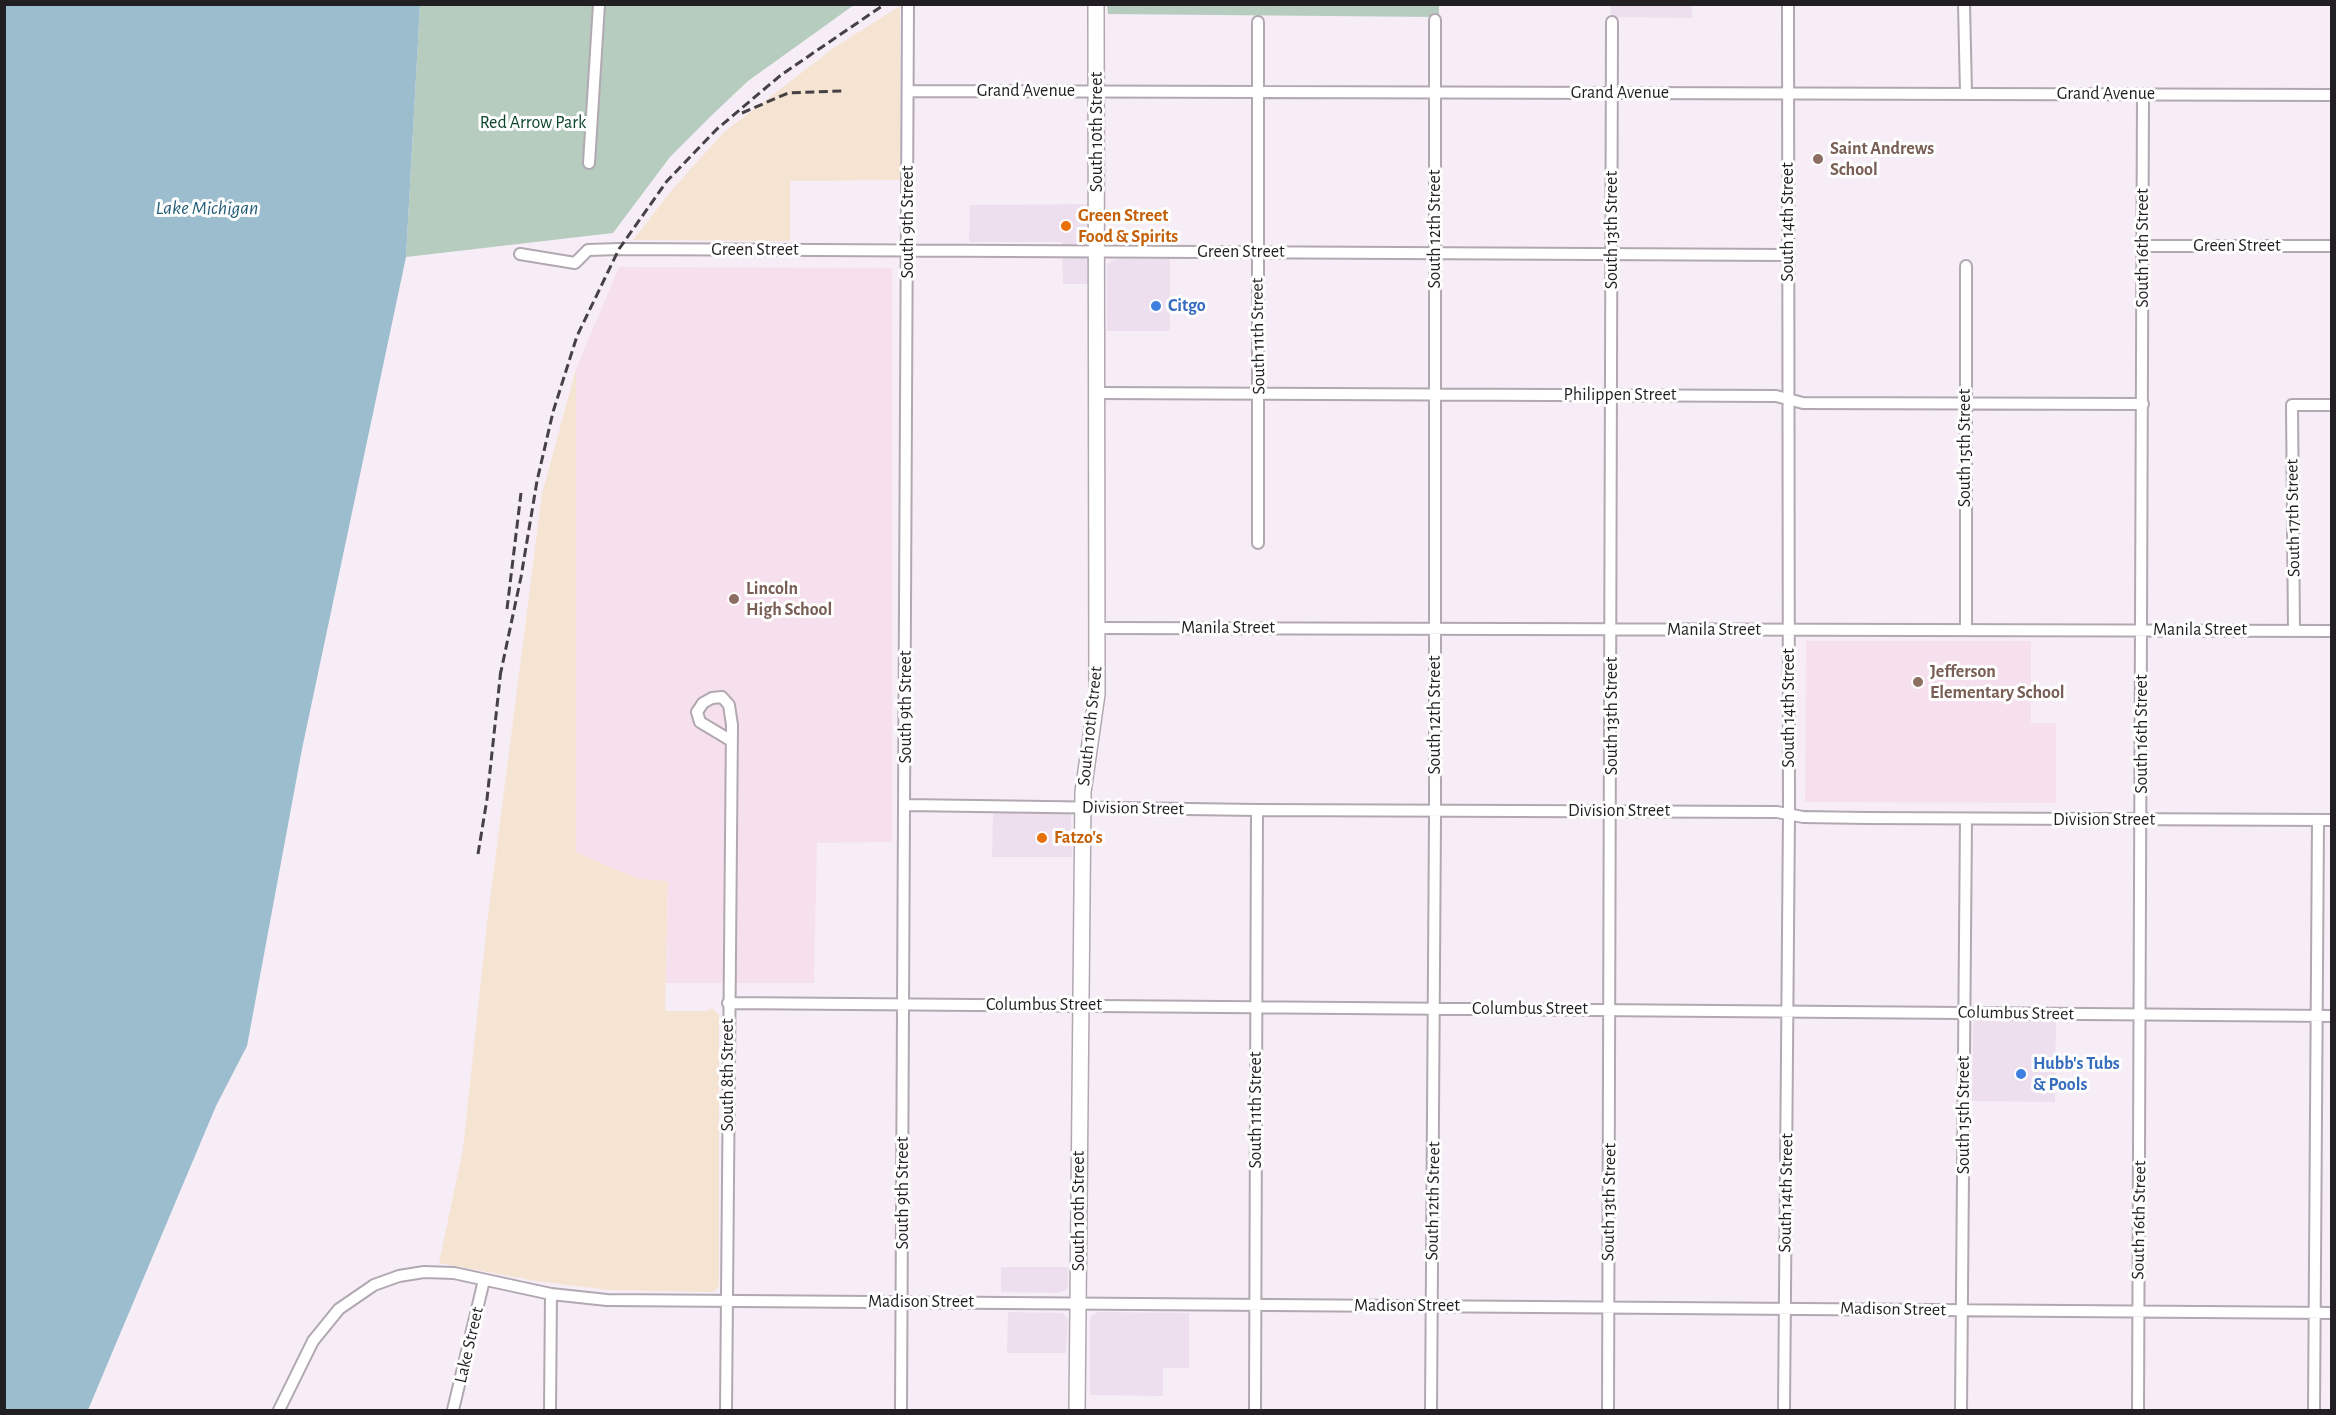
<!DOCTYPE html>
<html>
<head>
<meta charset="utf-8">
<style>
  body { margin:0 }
  #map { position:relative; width:2336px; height:1415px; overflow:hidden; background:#f6edf7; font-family:"Alegreya Sans",sans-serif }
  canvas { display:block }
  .frame { position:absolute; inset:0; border:6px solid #221f22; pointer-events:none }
</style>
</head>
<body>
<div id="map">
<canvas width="2336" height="1415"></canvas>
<div class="frame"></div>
</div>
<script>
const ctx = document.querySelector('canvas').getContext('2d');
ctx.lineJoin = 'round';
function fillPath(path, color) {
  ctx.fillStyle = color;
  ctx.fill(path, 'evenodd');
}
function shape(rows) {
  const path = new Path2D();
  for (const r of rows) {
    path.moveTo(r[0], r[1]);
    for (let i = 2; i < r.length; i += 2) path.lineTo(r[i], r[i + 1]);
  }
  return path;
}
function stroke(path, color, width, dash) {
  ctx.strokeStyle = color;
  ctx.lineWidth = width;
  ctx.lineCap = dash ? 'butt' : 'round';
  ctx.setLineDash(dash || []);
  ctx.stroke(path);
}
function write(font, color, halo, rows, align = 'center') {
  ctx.font = font + ' "Alegreya Sans",sans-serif';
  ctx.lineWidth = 6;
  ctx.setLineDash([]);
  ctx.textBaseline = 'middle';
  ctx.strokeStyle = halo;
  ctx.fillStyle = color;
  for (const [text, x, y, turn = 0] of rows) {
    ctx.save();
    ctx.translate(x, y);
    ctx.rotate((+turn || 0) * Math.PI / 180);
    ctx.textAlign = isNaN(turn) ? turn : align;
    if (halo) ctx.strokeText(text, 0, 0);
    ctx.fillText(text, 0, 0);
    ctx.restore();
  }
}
const built = shape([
  [1611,5,1692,5,1692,18,1611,17],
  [1089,204,1089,284,1063,284,1062,242,969,242,970,205],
  [1115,259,1170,259,1170,331,1107,331,1107,264],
  [993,810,1071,813,1072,857,992,857],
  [1981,1019,2056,1020,2055,1102,1972,1101,1973,1027,1975,1021],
  [1001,1267,1068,1267,1068,1284,1067,1289,1059,1293,1001,1292],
  [1008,1312,1063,1313,1068,1319,1066,1353,1007,1353],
  [1098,1312,1189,1313,1189,1368,1163,1368,1163,1396,1090,1395,1090,1319,1092,1315]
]);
const industrial = shape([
  [900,6,900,180,790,181,790,241,633,240,672,190,723,133,835,47],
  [576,369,576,852,636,878,668,881,665,1011,707,1011,712,1008,719,1014,719,1286,715,1291,709,1292,608,1290,536,1281,439,1263,463,1149,487,924,542,494]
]);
const education = shape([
  [619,267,892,268,892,842,817,843,814,983,666,983,668,881,636,878,576,852,576,369],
  [1806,641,2031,641,2031,723,2056,723,2056,803,1805,802]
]);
const green = shape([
  [420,5,854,5,748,81,712,115,670,157,613,233,406,257],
  [1107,5,1439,5,1439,17,1108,14]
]);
const water = shape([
  [5,4,420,5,406,257,302,749,247,1046,216,1106,88,1410,5,1410]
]);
const street = shape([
  [1964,4,1966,93],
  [1258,22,1258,543],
  [909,91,2332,95],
  [589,163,599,4],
  [2143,246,2332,246],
  [520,254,575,263,588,250,619,249,1788,255],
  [1966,266,1966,629],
  [1097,393,1776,396,1803,403,2143,404],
  [1097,628,2332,631],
  [2294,631,2292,405,2332,405],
  [906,805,1257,810,1777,812,1803,817,1866,818,2332,820],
  [728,1003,2332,1016],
  [279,1410,313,1341,339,1309,374,1285,399,1276,424,1272,454,1273,551,1294,607,1300,2332,1313],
  [453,1410,484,1280],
  [550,1410,551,1294],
  [726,1410,732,725,729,705,722,697,712,698,703,703,697,712,700,722,730,740],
  [901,1410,908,4],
  [1255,1410,1257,810],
  [1431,1410,1435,818,1435,20],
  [1608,1410,1612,22],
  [1784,1410,1789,814,1788,4],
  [1961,1410,1966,819],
  [2138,1410,2143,94],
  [2314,1410,2318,820]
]);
const secondary = shape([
  [1077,1410,1083,792,1097,694,1096,4]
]);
const rail = shape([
  [742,113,788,93,842,91],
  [507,609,521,493],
  [500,676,521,577,537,481,553,412,577,336,619,249,667,181,717,129,781,75,885,4],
  [478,854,487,799,501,669]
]);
const markers = [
  [1818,159,6,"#8d6e63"],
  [1066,226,6,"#e8710a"],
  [1156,306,6,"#3f7fe0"],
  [734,599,6,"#8d6e63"],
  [1918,682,6,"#8d6e63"],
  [1042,838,6,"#e8710a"],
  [2021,1074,6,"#3f7fe0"]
];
const streetNames = [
  ["Grand Avenue",1026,91],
  ["Grand Avenue",1620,93],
  ["Grand Avenue",2106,94],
  ["South 10th Street",1097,132,-90],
  ["South 9th Street",908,222,-90],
  ["South 14th Street",1788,222,-90],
  ["South 12th Street",1435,229,-90],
  ["South 13th Street",1612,230,-90],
  ["Green Street",2237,246],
  ["South 16th Street",2143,248,-90],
  ["Green Street",755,250],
  ["Green Street",1241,252],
  ["South 11th Street",1258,336,-91],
  ["Philippen Street",1620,395],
  ["South 15th Street",1965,448,-90],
  ["South 17th Street",2293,518,-91],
  ["Manila Street",1228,628],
  ["Manila Street",1714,630],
  ["Manila Street",2200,630],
  ["South 9th Street",906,707,-90],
  ["South 14th Street",1789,708,-90],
  ["South 12th Street",1435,715,-90],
  ["South 13th Street",1612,716,-90],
  ["South 10th Street",1090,726,-84],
  ["South 16th Street",2142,734,-90],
  ["Division Street",1133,808,1],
  ["Division Street",1619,811],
  ["Division Street",2104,820],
  ["Columbus Street",1044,1005],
  ["Columbus Street",1530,1009],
  ["Columbus Street",2016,1013,1],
  ["South 8th Street",728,1075,-90],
  ["South 11th Street",1256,1110,-90],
  ["South 15th Street",1964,1115,-90],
  ["South 9th Street",903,1193,-90],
  ["South 14th Street",1786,1193,-89],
  ["South 12th Street",1433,1201,-89],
  ["South 13th Street",1609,1202,-89],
  ["South 10th Street",1079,1211,-90],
  ["South 16th Street",2139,1220,-89],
  ["Madison Street",921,1302],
  ["Madison Street",1407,1306],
  ["Madison Street",1893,1309,1],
  ["Lake Street",469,1345,-77]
];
const parkNames = [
  ["Red Arrow Park",533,123]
];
const educationNames = [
  ["Saint Andrews",1830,149],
  ["School",1830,170],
  ["Lincoln",746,589],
  ["High School",746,610],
  ["Jefferson",1930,672],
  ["Elementary School",1930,693]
];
const foodNames = [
  ["Green Street",1078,216],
  ["Food & Spirits",1078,237],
  ["Fatzo's",1054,838]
];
const shopNames = [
  ["Citgo",1168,306],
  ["Hubb's Tubs",2033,1064],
  ["& Pools",2033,1085]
];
const waterNames = [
  ["Lake Michigan",207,208]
];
fillPath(built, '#eedfef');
fillPath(industrial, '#f5e4d2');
fillPath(education, '#f6e0ed');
fillPath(green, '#b5ccbe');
fillPath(water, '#9cbdce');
stroke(street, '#b1a8b2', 14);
stroke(secondary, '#b1a8b2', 18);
stroke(street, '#fff', 10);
stroke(secondary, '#fff', 15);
stroke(rail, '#454145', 3, [9, 4.5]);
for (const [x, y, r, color] of markers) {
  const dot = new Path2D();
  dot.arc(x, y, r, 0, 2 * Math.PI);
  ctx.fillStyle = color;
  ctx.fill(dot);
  stroke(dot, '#fefefe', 2);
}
write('18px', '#221f22', '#fefefe', streetNames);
write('18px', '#0b442a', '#fefefe', parkNames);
write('bold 18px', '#785e54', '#fefefe', educationNames, 'left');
write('bold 18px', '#c56008', '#fefefe', foodNames, 'left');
write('bold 18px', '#366cbe', '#fefefe', shopNames, 'left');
write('italic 20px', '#235d77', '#fefefe', waterNames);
</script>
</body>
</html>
